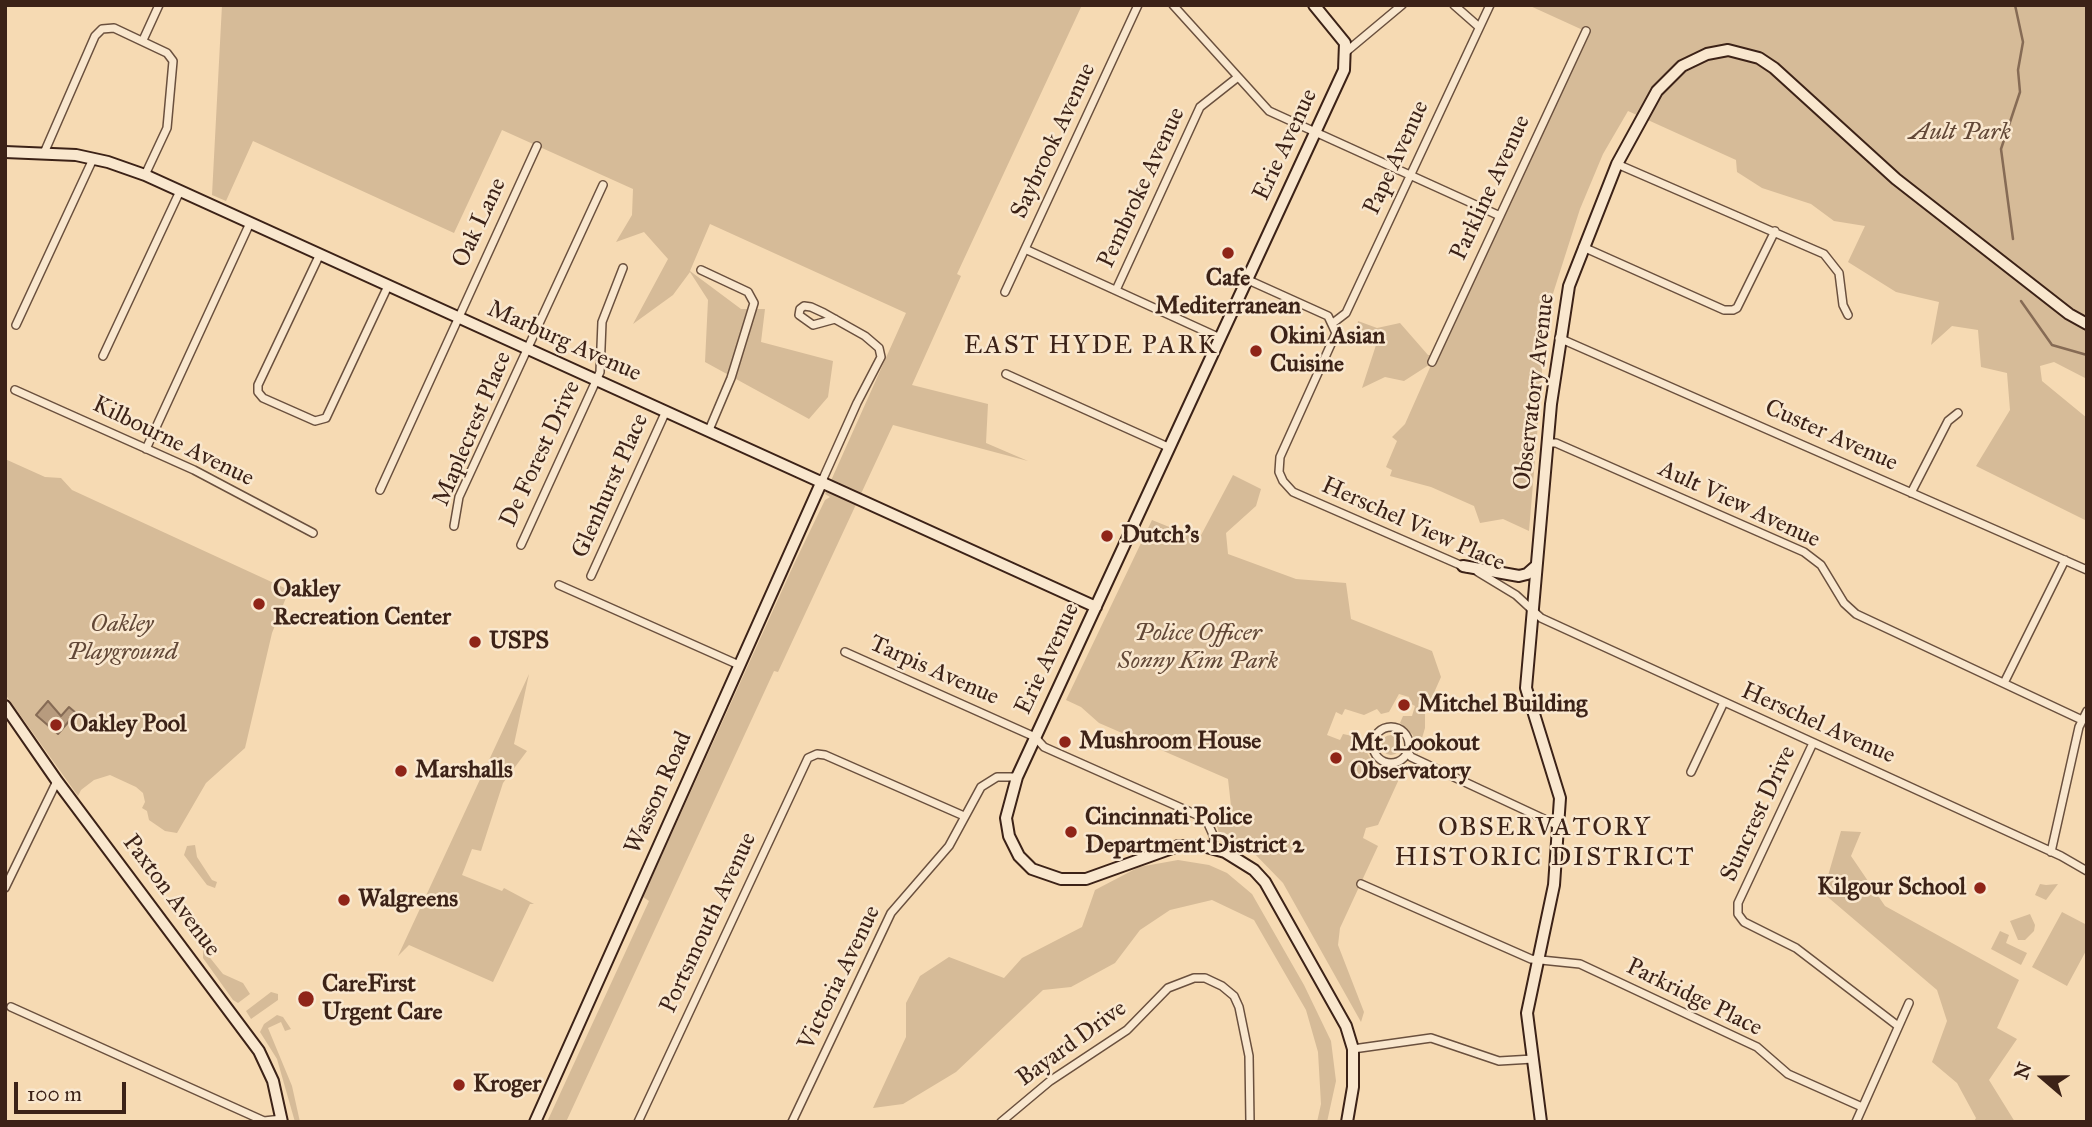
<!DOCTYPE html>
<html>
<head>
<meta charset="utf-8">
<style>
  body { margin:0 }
  #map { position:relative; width:2092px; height:1127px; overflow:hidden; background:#f6dab3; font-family:"IM FELL Great Primer",serif }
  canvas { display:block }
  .frame { position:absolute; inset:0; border:7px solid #3c2217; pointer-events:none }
  .north { position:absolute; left:2008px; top:1043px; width:70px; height:70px; -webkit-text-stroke:5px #f9e7ce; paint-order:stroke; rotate:290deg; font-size:19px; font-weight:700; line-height:28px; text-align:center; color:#3c2217 }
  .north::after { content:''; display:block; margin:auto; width:24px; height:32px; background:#3c2217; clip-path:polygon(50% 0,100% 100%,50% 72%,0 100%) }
  .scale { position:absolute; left:14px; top:1082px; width:112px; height:32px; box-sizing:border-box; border:4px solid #3c2217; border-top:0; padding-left:9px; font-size:21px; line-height:24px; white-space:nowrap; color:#3c2217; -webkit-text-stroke:5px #f9e7ce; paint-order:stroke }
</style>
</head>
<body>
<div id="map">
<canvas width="2092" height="1127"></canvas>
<div class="frame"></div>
<div class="north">N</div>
<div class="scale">100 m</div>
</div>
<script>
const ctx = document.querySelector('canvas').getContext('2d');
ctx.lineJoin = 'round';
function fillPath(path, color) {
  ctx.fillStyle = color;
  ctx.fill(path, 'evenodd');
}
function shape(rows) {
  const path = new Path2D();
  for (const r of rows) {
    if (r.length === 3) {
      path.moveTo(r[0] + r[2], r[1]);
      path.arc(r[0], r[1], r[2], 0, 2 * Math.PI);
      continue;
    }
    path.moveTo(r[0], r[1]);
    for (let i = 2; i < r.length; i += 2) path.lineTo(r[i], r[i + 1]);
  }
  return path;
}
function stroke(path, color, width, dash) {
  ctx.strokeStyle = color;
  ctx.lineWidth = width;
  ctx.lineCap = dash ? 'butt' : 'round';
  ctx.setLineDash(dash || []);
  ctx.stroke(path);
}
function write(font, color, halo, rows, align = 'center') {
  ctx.font = font + ' "IM FELL Great Primer",serif';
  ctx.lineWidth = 5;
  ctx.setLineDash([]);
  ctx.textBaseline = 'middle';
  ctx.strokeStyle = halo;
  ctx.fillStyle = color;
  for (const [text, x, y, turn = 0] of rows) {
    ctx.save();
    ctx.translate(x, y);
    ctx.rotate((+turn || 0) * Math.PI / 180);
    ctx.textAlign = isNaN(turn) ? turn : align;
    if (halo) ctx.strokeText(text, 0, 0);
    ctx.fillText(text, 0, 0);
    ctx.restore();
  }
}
const green = shape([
  [222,5,1082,5,957,274,961,276,912,385,988,404,986,443,1028,461,893,425,778,672,774,671,566,1122,547,1122,649,901,643,897,794,564,825,500,830,497,825,494,906,313,710,224,690,271,741,309,765,309,761,342,833,361,828,397,809,419,705,362,708,300,690,272,673,295,633,324,668,259,644,232,616,242,632,215,633,189,502,130,454,233,253,141,226,201,212,195],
  [1528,5,2087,5,2087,379,2054,362,2040,366,2042,381,2087,418,2087,521,1976,466,2010,410,2007,373,1981,367,1978,330,1952,326,1931,345,1939,302,1896,292,1848,262,1865,226,1834,221,1811,204,1762,188,1737,172,1736,160,1628,111,1603,154,1580,209,1542,328,1542,376,1529,531,1503,519,1480,523,1474,506,1431,487,1390,476,1392,470,1386,467,1397,441,1392,437,1405,424,1432,363,1404,381,1385,377,1362,388,1377,342,1357,330,1358,321,1377,328,1400,323,1428,355,1435,355,1585,31],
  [5,459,45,477,61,478,72,490,289,590,272,633,245,748,206,783,177,833,165,831,149,820,147,811,142,808,145,802,143,793,136,787,110,775,94,780,81,790,78,796,5,694],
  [1233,475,1261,489,1256,506,1226,533,1228,554,1296,579,1346,583,1351,619,1432,651,1441,677,1425,713,1425,728,1417,755,1413,735,1400,723,1403,716,1412,716,1415,706,1411,704,1409,697,1399,694,1389,712,1381,714,1377,709,1364,715,1345,709,1342,715,1336,712,1327,735,1340,740,1343,734,1367,739,1366,751,1375,766,1394,770,1405,766,1378,825,1366,828,1363,838,1378,846,1340,928,1338,945,1364,1012,1361,1022,1283,883,1250,849,1220,837,1217,826,1231,806,1228,779,1099,723,1081,707,1066,700,1152,520,1199,539],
  [529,674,514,744,527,751,503,783,481,851,472,849,462,875,502,891,504,888,534,904,530,904,493,982,409,945,398,956],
  [1391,745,10],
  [1841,831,1861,832,1851,856,1885,906,2019,980,1997,1028,2017,1039,1989,1080,2015,1122,1974,1122,1976,1118,1957,1083,1932,1062,1947,1021,1937,990,1823,893],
  [195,845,197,857,212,880,217,882,215,888,207,885,184,855,187,846],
  [1178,860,1209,865,1227,873,1252,894,1304,985,1331,1041,1336,1081,1327,1122,1317,1122,1321,1104,1318,1052,1306,1010,1254,920,1212,900,1170,910,1140,930,1115,963,1071,987,1043,990,956,1072,903,1104,873,1108,906,1037,906,1003,920,976,949,957,1004,978,1022,958,1082,927,1095,890,1139,867],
  [2040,884,2046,885,2058,884,2046,900,2035,895],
  [2062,912,2087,925,2087,949,2067,986,2032,967],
  [2030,914,2035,925,2034,931,2025,940,2018,940,2010,921],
  [2000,931,2009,935,2006,943,2027,953,2021,965,1991,949],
  [203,949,223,974,243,983,250,994,238,1003,233,1000,203,958],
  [271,992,278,994,278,1000,251,1019,246,1011],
  [277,1015,283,1017,291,1029,285,1031,281,1022,268,1028,292,1086,300,1122,295,1122,277,1059,260,1032,264,1024]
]);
const water = shape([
  [48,701,61,716,69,707,76,713,58,734,36,715,48,701]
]);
const stream = shape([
  [2013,239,2001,149,2020,92,2018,70,2023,42,2015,5],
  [2021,301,2052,345,2087,355]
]);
const street = shape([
  [1173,5,1269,111,1500,216],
  [1454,5,1479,27],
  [143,40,159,5],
  [1347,51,1402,5],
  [44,153,95,36,102,29,114,28,167,53,173,61,167,128,145,175],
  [1617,164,1824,254,1839,273,1843,305,1848,315],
  [1583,247,1724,310,1733,310,1737,308,1775,231],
  [1025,249,1220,338],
  [320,254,258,385,258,392,263,398,315,421,326,418,388,286],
  [701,270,748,292,754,303,731,378,709,430],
  [1246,279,1328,316,1336,333,1280,457,1279,472,1283,481,1293,492,1467,568],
  [1116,290,1200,107,1238,77],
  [1005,292,1138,5],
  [1333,323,1346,313,1490,5],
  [16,325,93,159],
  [1559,338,2087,570],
  [103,356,180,191],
  [1432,362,1586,31],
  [1006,374,1168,447],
  [15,390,194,470,313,533],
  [1548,443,1556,443,1804,552,1821,565,1844,603,1856,614,2082,720],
  [146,449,250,223],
  [822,481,857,403,881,357,879,348,865,336,824,313,811,307,804,306,800,309,799,315,813,325,835,319],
  [380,490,537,146],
  [1911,493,1948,421,1958,413],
  [454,526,459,497,603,185],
  [521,545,600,372,602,322,623,268],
  [1478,572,1516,595,1541,618,2061,856,2087,871],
  [591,576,666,411],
  [559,585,739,665],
  [845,652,1035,737,1044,747,1206,819,1214,837,1213,848],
  [2004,683,2065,560],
  [1391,745,18],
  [1813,743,1738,903,1738,914,1744,922,1796,948,1898,1026],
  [1408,752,1411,757,1559,826],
  [1691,772,1724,702],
  [2051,852,2079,727,2087,711],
  [1361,884,1531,959,1580,964,1757,1047,1788,1074,1862,1107],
  [5,888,57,781],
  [11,1007,264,1121,282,1119],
  [1353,1049,1431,1038,1499,1061,1533,1059],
  [638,1122,808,758,817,754,825,755,964,816],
  [792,1122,891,913,949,846,981,787,997,777,1017,777],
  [1001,1122,1050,1081,1127,1030,1168,988,1194,978,1205,978,1222,986,1234,996,1239,1007,1249,1056,1250,1122],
  [1856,1122,1909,1003]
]);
const secondary = shape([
  [1314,5,1345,43,1344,70,1017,777,1006,818,1009,836,1019,856,1032,869,1061,879,1086,879,1178,846,1203,846,1225,852,1254,870,1265,882,1346,1026,1353,1049,1353,1087,1347,1122],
  [5,152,76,155,108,162,145,175,1096,607],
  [1463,566,1519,576,1527,574,1536,566],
  [5,706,57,781,259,1051,273,1081,282,1122],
  [535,1122,822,481],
  [1541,1122,1527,1013,1554,885,1560,798,1526,688,1551,404,1569,286,1617,164,1657,91,1682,66,1707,54,1728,50,1759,58,1774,68,1896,179,2069,314,2087,324]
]);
const markers = [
  [1228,253,7,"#8f2418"],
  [1256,351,7,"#8f2418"],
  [1107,536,7,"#8f2418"],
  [259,604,7,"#8f2418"],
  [475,642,7,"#8f2418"],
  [1404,705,7,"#8f2418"],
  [56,725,7,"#8f2418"],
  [1065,742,7,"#8f2418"],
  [1336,758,7,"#8f2418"],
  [401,771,7,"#8f2418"],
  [1071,832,7,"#8f2418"],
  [1980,888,7,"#8f2418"],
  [344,900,7,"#8f2418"],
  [306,999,9,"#8f2418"],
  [459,1085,7,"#8f2418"]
];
const parkNames = [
  ["Ault Park",1960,133],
  ["Oakley",122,625],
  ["Playground",122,653],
  ["Police Officer",1198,634],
  ["Sonny Kim Park",1198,662]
];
const streetNames = [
  ["Saybrook Avenue",1054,141,-65],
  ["Erie Avenue",1286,145,-65],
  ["Pape Avenue",1397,158,-65],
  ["Pembroke Avenue",1142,188,-65],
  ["Parkline Avenue",1491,188,-65],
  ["Oak Lane",480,223,-65],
  ["Marburg Avenue",564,342,24],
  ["Observatory Avenue",1535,392,-83],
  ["Maplecrest Place",473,429,-67],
  ["Custer Avenue",1831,436,24],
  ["Kilbourne Avenue",173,442,26],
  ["De Forest Drive",541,454,-65],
  ["Glenhurst Place",611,486,-66],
  ["Ault View Avenue",1739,505,25],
  ["Herschel View Place",1413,525,24],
  ["Erie Avenue",1048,659,-65],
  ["Tarpis Avenue",934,671,24],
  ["Herschel Avenue",1818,724,24],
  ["Wasson Road",659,793,-66],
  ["Suncrest Drive",1759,814,-65],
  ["Paxton Avenue",171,896,53],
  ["Portsmouth Avenue",709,923,-65],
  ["Victoria Avenue",840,978,-64],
  ["Parkridge Place",1694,998,26],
  ["Bayard Drive",1072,1044,-36]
];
const poiNames = [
  ["Cafe",1228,279,"center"],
  ["Mediterranean",1228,307,"center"],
  ["Okini Asian",1270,337],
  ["Cuisine",1270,365],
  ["Dutch's",1121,536],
  ["Oakley",273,590],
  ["Recreation Center",273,618],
  ["USPS",489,642],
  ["Mitchel Building",1418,705],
  ["Oakley Pool",70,725],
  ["Mushroom House",1079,742],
  ["Mt. Lookout",1350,744],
  ["Observatory",1350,772],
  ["Marshalls",415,771],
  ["Cincinnati Police",1085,818],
  ["Department District 2",1085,846],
  ["Kilgour School",1966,888,"right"],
  ["Walgreens",358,900],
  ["CareFirst",322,985],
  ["Urgent Care",322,1013],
  ["Kroger",473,1085]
];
const neighbourhoodNames = [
  ["EAST HYDE PARK",1091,347],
  ["OBSERVATORY",1545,829],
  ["HISTORIC DISTRICT",1545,859]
];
fillPath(green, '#d6bb98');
fillPath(water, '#b79b7e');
stroke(water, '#866b55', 2);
stroke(stream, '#866b55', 2.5);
stroke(street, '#6a503e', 10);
stroke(secondary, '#3c2217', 14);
stroke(street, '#f9e7ce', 7);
stroke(secondary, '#f9e7ce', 10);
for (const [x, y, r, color] of markers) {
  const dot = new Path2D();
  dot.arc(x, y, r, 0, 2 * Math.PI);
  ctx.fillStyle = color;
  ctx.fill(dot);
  stroke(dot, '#f9e7ce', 2.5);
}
write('italic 24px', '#624837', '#f9e7ce', parkNames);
write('24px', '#3c2217', '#f9e7ce', streetNames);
write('bold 24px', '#3c2217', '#f9e7ce', poiNames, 'left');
ctx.letterSpacing = '2px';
write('26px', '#3c2217', '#f9e7ce', neighbourhoodNames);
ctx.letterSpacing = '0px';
</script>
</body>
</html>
